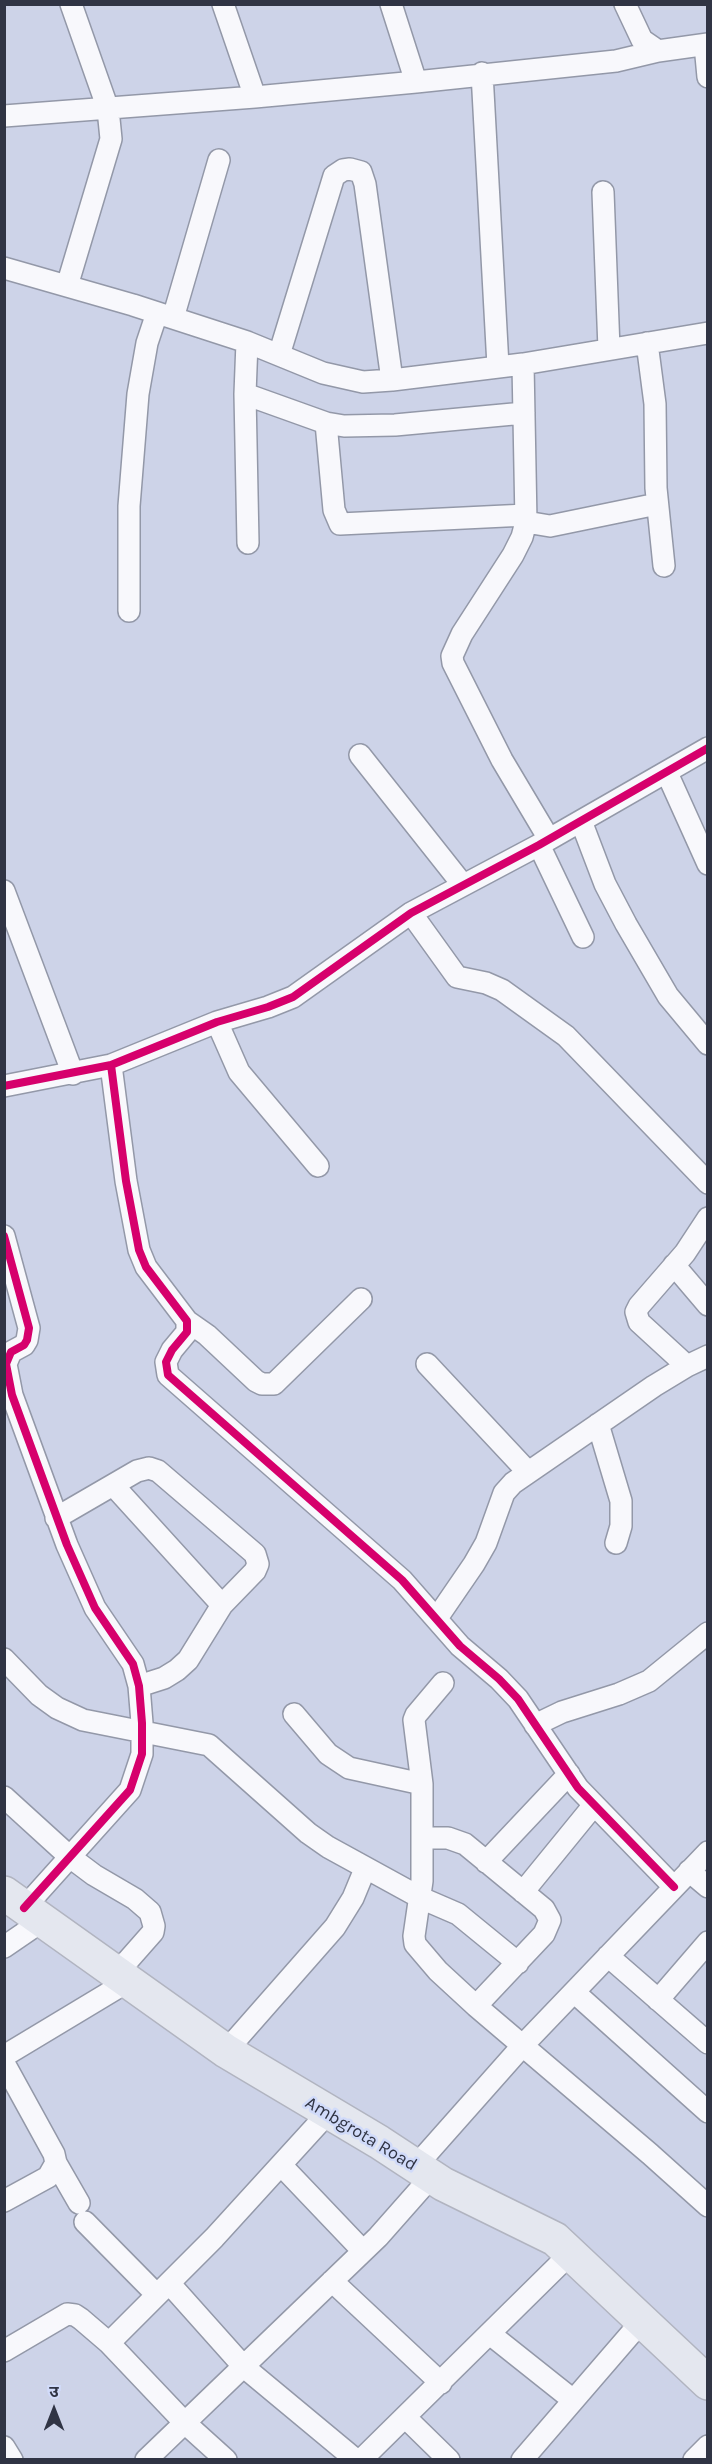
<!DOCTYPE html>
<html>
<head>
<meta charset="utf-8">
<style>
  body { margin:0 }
  #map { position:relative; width:712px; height:2464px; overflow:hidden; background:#cdd3e8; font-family:Karla,"Noto Sans Devanagari",sans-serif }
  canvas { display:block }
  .frame { position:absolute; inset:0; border:6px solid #303444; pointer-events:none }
  .north { position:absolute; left:24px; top:2380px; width:60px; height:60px; -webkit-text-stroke:4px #d1dbfa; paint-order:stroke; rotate:0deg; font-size:16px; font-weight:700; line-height:24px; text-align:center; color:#303444 }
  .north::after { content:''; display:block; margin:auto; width:21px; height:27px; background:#303444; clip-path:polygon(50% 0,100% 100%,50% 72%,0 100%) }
</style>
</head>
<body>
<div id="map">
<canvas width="712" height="2464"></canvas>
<div class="frame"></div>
<div class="north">उ</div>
</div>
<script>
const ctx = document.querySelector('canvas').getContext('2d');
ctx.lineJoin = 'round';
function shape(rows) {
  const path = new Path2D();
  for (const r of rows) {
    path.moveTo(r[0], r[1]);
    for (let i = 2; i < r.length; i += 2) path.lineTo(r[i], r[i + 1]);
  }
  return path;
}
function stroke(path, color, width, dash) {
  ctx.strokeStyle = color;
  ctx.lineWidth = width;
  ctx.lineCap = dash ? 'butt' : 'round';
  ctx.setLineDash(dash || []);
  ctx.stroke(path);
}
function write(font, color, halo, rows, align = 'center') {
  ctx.font = font + ' Karla,sans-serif';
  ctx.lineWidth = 5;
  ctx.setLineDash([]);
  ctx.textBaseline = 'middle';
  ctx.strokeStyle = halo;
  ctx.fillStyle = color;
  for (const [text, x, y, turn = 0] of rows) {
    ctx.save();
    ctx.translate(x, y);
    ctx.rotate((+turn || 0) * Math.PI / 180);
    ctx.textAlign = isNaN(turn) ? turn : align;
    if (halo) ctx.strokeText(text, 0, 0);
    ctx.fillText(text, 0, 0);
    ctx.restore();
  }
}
const minor = shape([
  [223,4,255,97],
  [391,4,416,82],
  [625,4,642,40,658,51],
  [705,45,708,77],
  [482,73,498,366],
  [4,116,255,97,416,82,616,61,658,51,708,44],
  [603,192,609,349],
  [4,268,133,305,247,342,323,373,363,382,392,380,523,364,708,333],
  [67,286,111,139,108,109,71,4],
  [173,318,219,160],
  [247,342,245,394,248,543],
  [647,343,655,404,656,488,664,566],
  [279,355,334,176,343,170,350,169,361,172,365,184,392,380],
  [523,364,526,522,522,537,513,555,462,634,452,656,453,663,502,760,549,839],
  [245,394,326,423,344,426,395,425,524,413],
  [326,423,334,510,340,524,526,515],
  [526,522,550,526,657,504],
  [129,611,129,506,138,394,147,343,157,313],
  [360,755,463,885],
  [667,773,708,864],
  [581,821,605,884,626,924,668,996,708,1044],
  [539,845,583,937],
  [4,891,73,1074],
  [411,913,457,977,486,983,502,990,566,1036,708,1183],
  [217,1022,239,1072,318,1166],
  [111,1065,126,1181,139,1250,146,1267,187,1321,187,1332,172,1350,166,1362,168,1375,402,1580,460,1646,499,1679,518,1699,578,1788,674,1887],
  [4,1086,111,1065,217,1022,268,1007,293,997,411,913,539,845,708,748],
  [4,1236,29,1328,27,1340,24,1345,11,1352,6,1364,12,1395,67,1545,95,1608,133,1664,139,1686,142,1723,142,1754,130,1790,24,1908],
  [674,1265,708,1305],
  [187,1321,207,1335,256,1381,262,1384,274,1384,361,1299],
  [427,1364,528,1472],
  [687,1366,639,1322,636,1312,639,1306,685,1253,708,1218],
  [598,1424,621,1501,621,1526,616,1543],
  [113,1485,222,1605],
  [56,1518,137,1471,149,1468,158,1471,255,1554,258,1564,255,1571,222,1605,188,1660,177,1670,164,1678,139,1686],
  [437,1618,474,1564,486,1543,504,1493,513,1483,654,1386,687,1366,708,1356],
  [4,1659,39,1695,57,1708,83,1720,209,1745,308,1833,328,1847,421,1898,458,1914,518,1963],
  [443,1683,416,1715,414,1720,422,1784,422,1881,414,1936,415,1944,438,1971,476,2006,650,2154,708,2206],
  [294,1714,328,1754,349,1768,422,1784],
  [535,1725,562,1712,619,1694,649,1681,708,1633],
  [4,1797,70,1857,94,1875,135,1899,150,1912,154,1926,153,1932,116,1974],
  [422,1838,448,1838,465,1844,544,1909,550,1920,544,1934,476,2006],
  [486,1862,569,1774],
  [689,1871,708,1887],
  [523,1892,594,1805],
  [4,1947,42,1921],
  [608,1956,708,2043],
  [574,1992,708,2112],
  [658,2000,708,1942],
  [226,2051,335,1927,353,1898,365,1869],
  [4,2056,127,1982],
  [4,2063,54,2154,56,2163,48,2177,4,2201],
  [56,2163,79,2203],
  [281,2165,363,2251],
  [415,2167,524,2044,708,1852],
  [85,2222,157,2295],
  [332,2281,441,2383],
  [169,2283,244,2367,356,2460],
  [490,2334,573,2400],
  [109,2343,185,2423,226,2460],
  [4,2351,67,2314,75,2315,81,2319,109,2343,214,2238,328,2113],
  [405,2417,449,2460],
  [4,2447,12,2460],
  [146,2460,378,2237,431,2177],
  [361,2460,571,2253],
  [522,2460,641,2322],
  [694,2460,708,2446]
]);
const primary = shape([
  [4,1893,226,2051,379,2142,443,2184,555,2239,708,2383]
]);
const cycleway = shape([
  [111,1065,126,1181,139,1250,146,1267,187,1321,187,1332,172,1350,166,1362,168,1375,402,1580,460,1646,499,1679,518,1699,578,1788,674,1887],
  [4,1086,111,1065,217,1022,268,1007,293,997,411,913,539,845,708,748],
  [4,1236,29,1328,27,1340,24,1345,11,1352,6,1364,12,1395,67,1545,95,1608,133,1664,139,1686,142,1723,142,1754,130,1790,24,1908]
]);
const streetNames = [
  ["Ambgrota Road",361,2134,31]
];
stroke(minor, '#9398a8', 24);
stroke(primary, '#b1b4c0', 36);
stroke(minor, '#f8f8fc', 21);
stroke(primary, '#e4e7ef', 33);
stroke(cycleway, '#d6006c', 8);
write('18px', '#303444', '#d1dbfa', streetNames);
</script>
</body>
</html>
